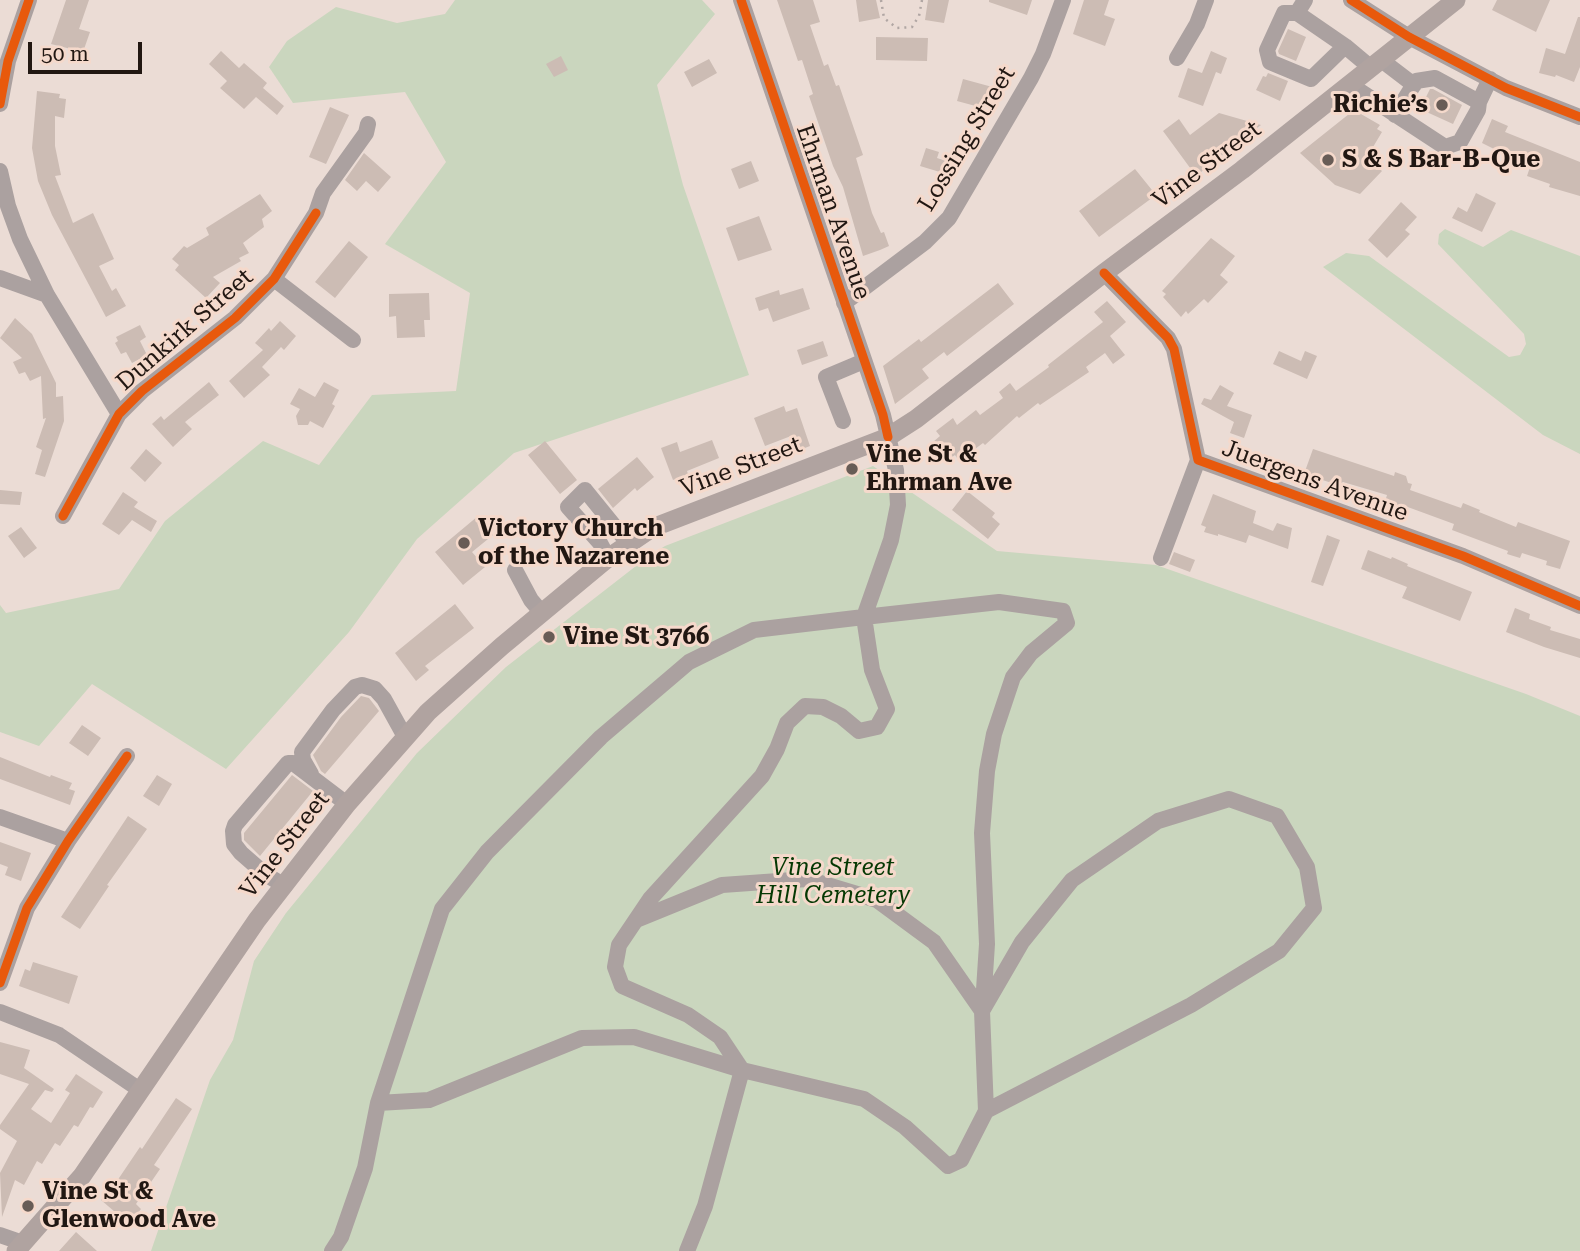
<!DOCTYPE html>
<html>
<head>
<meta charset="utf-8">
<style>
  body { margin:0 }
  #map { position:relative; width:1580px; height:1251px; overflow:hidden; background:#ebdcd5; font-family:"Roboto Serif",serif }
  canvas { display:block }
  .scale { position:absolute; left:28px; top:42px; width:114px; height:32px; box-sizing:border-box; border:4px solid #211712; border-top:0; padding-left:9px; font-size:21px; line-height:24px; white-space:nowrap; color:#211712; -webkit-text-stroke:5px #f5d9cb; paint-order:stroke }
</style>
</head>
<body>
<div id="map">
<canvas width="1580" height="1251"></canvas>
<div class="scale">50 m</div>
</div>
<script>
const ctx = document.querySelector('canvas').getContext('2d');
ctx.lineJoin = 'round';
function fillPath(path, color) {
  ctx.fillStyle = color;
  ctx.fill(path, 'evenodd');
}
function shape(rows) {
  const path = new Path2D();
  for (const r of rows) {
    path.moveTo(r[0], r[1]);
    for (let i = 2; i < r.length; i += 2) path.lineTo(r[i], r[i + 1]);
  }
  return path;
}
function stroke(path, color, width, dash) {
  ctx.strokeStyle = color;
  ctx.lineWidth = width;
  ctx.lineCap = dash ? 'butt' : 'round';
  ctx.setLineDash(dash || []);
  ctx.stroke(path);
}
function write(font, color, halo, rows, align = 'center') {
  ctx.font = font + ' "Roboto Serif",serif';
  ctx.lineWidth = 6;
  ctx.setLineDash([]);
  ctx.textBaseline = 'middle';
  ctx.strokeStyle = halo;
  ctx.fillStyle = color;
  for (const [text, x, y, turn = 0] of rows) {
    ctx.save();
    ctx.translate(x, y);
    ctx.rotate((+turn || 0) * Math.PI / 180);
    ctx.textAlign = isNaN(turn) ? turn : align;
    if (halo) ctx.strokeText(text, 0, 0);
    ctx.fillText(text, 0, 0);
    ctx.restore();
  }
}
const green = shape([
  [455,0,702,0,715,14,657,85,683,185,749,375,514,453,417,539,349,632,226,769,92,684,39,746,0,732,0,605,6,613,119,589,165,521,263,441,319,465,372,395,456,391,470,293,385,244,446,162,405,92,293,103,269,67,287,41,336,7,397,23,445,14],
  [1445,229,1483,247,1511,230,1580,256,1580,454,1543,435,1323,267,1346,253,1369,256,1509,357,1520,355,1526,344,1524,334,1438,244,1439,234],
  [873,466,997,551,1156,565,1526,694,1580,716,1580,1251,151,1251,210,1080,233,1040,254,961,286,913,417,753,506,667,645,559,665,546]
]);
const building = shape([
  [66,0,89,0,79,29,90,32,83,52,51,44],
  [777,0,813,0,820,22,810,25,824,66,828,64,836,86,839,85,863,155,856,158,872,213,881,233,884,232,889,246,880,250,863,256,843,187,833,166,809,96,813,94,802,60,798,61],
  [856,0,876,0,880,18,859,22],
  [928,0,949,0,944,23,925,20],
  [989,0,1032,0,1027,15,989,2],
  [1084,0,1109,0,1104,15,1115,19,1105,46,1073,34],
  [1497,0,1550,0,1536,32,1492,10],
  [1578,17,1580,17,1580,67,1574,82,1556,75,1555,77,1539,73,1546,48,1565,54],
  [1288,29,1306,37,1296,61,1279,54,1278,51],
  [876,37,928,38,927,61,876,60],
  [221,51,239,68,244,63,267,83,263,88,284,106,277,115,256,97,244,109,220,88,227,81,209,64],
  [1211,51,1227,58,1221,74,1216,72,1203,106,1178,97,1188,68,1202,73],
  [561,56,568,70,554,77,546,64],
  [709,59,717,73,692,87,684,72],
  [1268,73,1288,81,1280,101,1256,90,1263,76,1266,77],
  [963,79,996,88,993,100,985,98,983,108,957,101],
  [1430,89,1433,89,1462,105,1453,124,1420,109],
  [37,91,60,94,59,98,66,99,64,118,55,116,55,146,61,175,55,176,73,223,93,213,114,259,99,266,112,291,116,288,126,306,106,317,52,215,38,181,32,148],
  [330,107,349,115,326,164,309,157],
  [1354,110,1380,125,1377,129,1382,132,1367,157,1382,171,1360,194,1335,185,1300,153],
  [1219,113,1261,125,1196,176,1163,131,1179,119,1190,135],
  [1492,119,1508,126,1505,132,1580,162,1580,196,1549,187,1550,184,1527,176,1530,167,1482,143],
  [926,148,939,152,937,158,958,165,953,176,920,166],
  [364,153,391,177,378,192,366,181,357,191,345,180],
  [751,161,759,181,739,189,731,169],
  [1135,169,1156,195,1099,237,1079,211],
  [1476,193,1496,203,1482,232,1452,218,1458,207,1467,212],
  [260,194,272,211,262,219,264,227,243,243,249,253,239,258,241,261,213,277,220,283,206,298,175,270,179,265,172,259,184,246,187,248,209,235,206,228],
  [1401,202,1417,217,1405,230,1410,234,1387,258,1368,240],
  [759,216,772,250,738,261,726,228],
  [1211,238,1235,256,1220,275,1228,282,1208,303,1204,299,1188,314,1186,311,1181,317,1163,297,1166,294,1162,291],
  [349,241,368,257,335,298,315,282],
  [998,283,1014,304,947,356,944,352,922,369,929,378,895,404,883,366,919,339,921,342],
  [803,288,810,309,773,322,768,308,759,311,755,298,779,290,780,295],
  [429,293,430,320,424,320,425,337,397,338,396,316,389,317,389,294],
  [1107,301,1126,322,1110,336,1125,355,1113,364,1105,353,1086,367,1089,372,1040,405,1038,403,1019,418,1017,416,985,445,983,443,959,461,955,455,948,460,933,442,940,436,936,431,953,418,957,425,976,410,980,415,1003,398,999,392,1010,383,1016,391,1049,367,1048,365,1103,322,1094,312],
  [15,318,32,334,56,383,56,397,63,396,64,421,45,477,35,474,42,450,36,447,46,418,43,419,41,376,30,381,25,372,19,374,13,362,22,358,0,338],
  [280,321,296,336,284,350,281,347,262,367,270,375,244,398,229,381,263,350,255,343,269,328,271,331],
  [140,325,146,337,140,341,147,355,132,363,126,352,121,354,115,343,118,341,116,337],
  [823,341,828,356,802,365,797,350],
  [1279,351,1301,361,1305,351,1317,356,1307,379,1273,364],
  [209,382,219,395,185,422,192,429,173,447,152,424,161,416,164,420],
  [324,382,339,390,332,404,335,406,323,428,310,421,308,425,298,425,296,416,300,409,290,404,299,388,315,397],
  [1220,385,1234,393,1227,406,1252,415,1244,438,1230,433,1234,422,1201,404,1204,398,1211,400],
  [784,406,786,412,797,408,810,446,797,451,791,436,765,446,754,418],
  [712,440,719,458,687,471,688,474,673,480,661,448,677,442,680,452],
  [545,441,577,480,560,494,528,455],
  [146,449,162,463,145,482,130,468],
  [1313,449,1394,476,1395,472,1406,476,1408,483,1412,484,1410,490,1461,508,1463,503,1480,510,1479,512,1516,527,1518,522,1570,541,1560,569,1546,565,1547,561,1522,553,1520,558,1507,554,1508,551,1452,530,1454,524,1405,506,1397,505,1396,508,1384,505,1387,495,1343,482,1338,485,1304,474],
  [637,457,654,477,637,491,635,488,613,508,598,489],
  [0,490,22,492,20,505,0,504],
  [967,491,995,513,992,517,1000,524,988,539,952,510],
  [123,492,138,502,134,507,157,521,151,532,132,520,119,535,102,524],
  [1213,494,1256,511,1253,523,1273,531,1277,523,1292,528,1288,549,1249,535,1246,543,1218,534,1218,536,1204,532,1206,527,1201,525],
  [478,516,493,535,472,552,485,567,463,585,435,552],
  [21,527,37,548,24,558,8,536],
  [1327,535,1340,540,1323,586,1311,582],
  [1368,550,1391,559,1392,557,1408,564,1407,566,1472,592,1460,621,1402,598,1407,587,1361,569],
  [1174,552,1195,560,1190,572,1169,564],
  [455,604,474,628,425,666,429,670,416,681,395,653],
  [1515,608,1530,614,1529,619,1551,627,1550,630,1580,639,1580,658,1544,647,1506,632],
  [361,696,369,698,379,711,325,774,321,771,313,755,341,717],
  [82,725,101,738,88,756,69,743],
  [0,757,50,777,51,775,72,783,69,789,75,791,70,805,0,779],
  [157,775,172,784,159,806,143,796],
  [292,775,313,791,260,856,244,840,244,833],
  [128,816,147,829,107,885,109,886,80,929,61,917],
  [0,842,31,853,21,881,5,875,8,867,0,864],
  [33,962,78,976,69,1004,19,986,25,969,30,971],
  [0,1042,30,1050,24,1068,54,1089,52,1092,45,1090,31,1109,51,1123,70,1093,65,1090,76,1074,103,1092,93,1108,90,1107,78,1127,74,1125,60,1146,55,1143,42,1164,37,1161,24,1185,15,1180,2,1217,0,1173,17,1141,0,1129,0,1125,29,1084,0,1074],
  [176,1098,192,1109,154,1165,160,1169,136,1204,141,1209,129,1224,101,1200,119,1178,140,1147,142,1149],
  [76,1232,97,1251,59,1251]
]);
const path = shape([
  [881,0,884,18,897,28,912,27,919,16,922,0]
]);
const minor = shape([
  [1305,0,1297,13,1345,46,1370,67],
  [1351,0,1409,37,1506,88,1580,117],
  [1297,13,1284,13,1267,50,1270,62,1311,79,1345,46],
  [1177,58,1197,24,1206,0],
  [1380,59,1414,85],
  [1349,84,1445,147,1460,142,1478,110,1479,102,1490,79],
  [0,104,8,61,29,0],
  [1395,115,1416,81,1435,78,1479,102],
  [0,171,8,206,20,239,47,295,119,414],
  [1104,273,1168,338,1174,349,1198,460,1463,556,1580,606],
  [0,278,47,295],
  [274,279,353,340],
  [844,303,925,242,949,218,1031,78,1043,54,1063,0],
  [843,421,826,377,864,361],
  [63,516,119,414,142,391,235,318,274,279,316,213,323,193,366,133,368,124],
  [608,558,600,543,568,507,585,490,628,543],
  [1161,558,1198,460],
  [515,570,531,600,542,613],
  [311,774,303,760,302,752,333,710,355,687,362,685,375,689,384,699,405,737],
  [0,817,68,841],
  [285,886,265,874,241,853,234,844,233,831,235,825,288,763,293,763,347,804],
  [636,920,722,885,807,879,877,900,934,942,982,1011],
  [0,983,27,908,68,841,127,756],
  [0,1012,59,1035,140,1090],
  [378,1103,429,1100,582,1038,634,1037,742,1070,864,1099,905,1127,948,1166,961,1160,986,1111,1191,1005,1279,951,1314,908,1307,867,1277,816,1229,799,1158,821,1072,880,1022,942,982,1011,986,1111],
  [0,1235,23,1243],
  [332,1251,341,1237,365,1168,378,1103,442,909,487,852,601,737,689,662,754,630,864,617,891,540,898,505,896,470,883,415,741,0],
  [687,1251,705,1206,742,1070,720,1037,688,1015,622,986,615,967,619,945,650,899,762,776,777,749,787,723,805,706,823,707,841,716,859,731,877,727,887,709,872,670,864,617,999,602,1063,611,1067,623,1031,653,1013,677,994,734,987,771,982,833,987,944,983,1005]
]);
const major = shape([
  [16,1251,82,1176,257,920,347,804,428,712,502,646,608,558,652,528,888,437,916,419,1104,273,1242,170,1456,0]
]);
const cycleway = shape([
  [741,0,883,415,888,437],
  [1351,0,1409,37,1506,88,1580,117],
  [0,104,8,61,29,0],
  [1104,273,1168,338,1174,349,1198,460,1463,556,1580,606],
  [63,516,119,414,142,391,235,318,274,279,316,213],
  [0,983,27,908,68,841,127,756]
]);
const markers = [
  [1442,105,7,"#685c56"],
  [1328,160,7,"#685c56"],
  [852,469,7,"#685c56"],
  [464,543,7,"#685c56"],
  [549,637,7,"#685c56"],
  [28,1206,7,"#685c56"]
];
const poiNames = [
  ["Richie’s",1428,105,"right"],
  ["S & S Bar-B-Que",1342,160],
  ["Vine St &",866,455],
  ["Ehrman Ave",866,483],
  ["Victory Church",478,529],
  ["of the Nazarene",478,557],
  ["Vine St 3766",563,637],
  ["Vine St &",42,1192],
  ["Glenwood Ave",42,1220]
];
const streetNames = [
  ["Lossing Street",967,139,-59],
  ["Vine Street",1207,165,-37],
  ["Ehrman Avenue",833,212,71],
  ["Dunkirk Street",185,330,-41],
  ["Vine Street",741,467,-21],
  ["Juergens Avenue",1315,481,20],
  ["Vine Street",285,845,-52]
];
const parkNames = [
  ["Vine Street",833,868],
  ["Hill Cemetery",833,896]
];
fillPath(green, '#cad6be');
fillPath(building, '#ccbcb4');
stroke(path, '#b0a6a3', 2.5, [2, 5]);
stroke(minor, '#aba1a0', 16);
stroke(major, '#b0a3a0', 19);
stroke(cycleway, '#e8590c', 9);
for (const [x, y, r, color] of markers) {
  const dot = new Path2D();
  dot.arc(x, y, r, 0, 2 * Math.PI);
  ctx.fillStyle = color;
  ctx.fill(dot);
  stroke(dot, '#f5d9cb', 2.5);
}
write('bold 24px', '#211712', '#f5d9cb', poiNames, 'left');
write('24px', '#211712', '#f5d9cb', streetNames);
write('italic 24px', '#053803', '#f5d9cb', parkNames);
</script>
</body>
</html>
